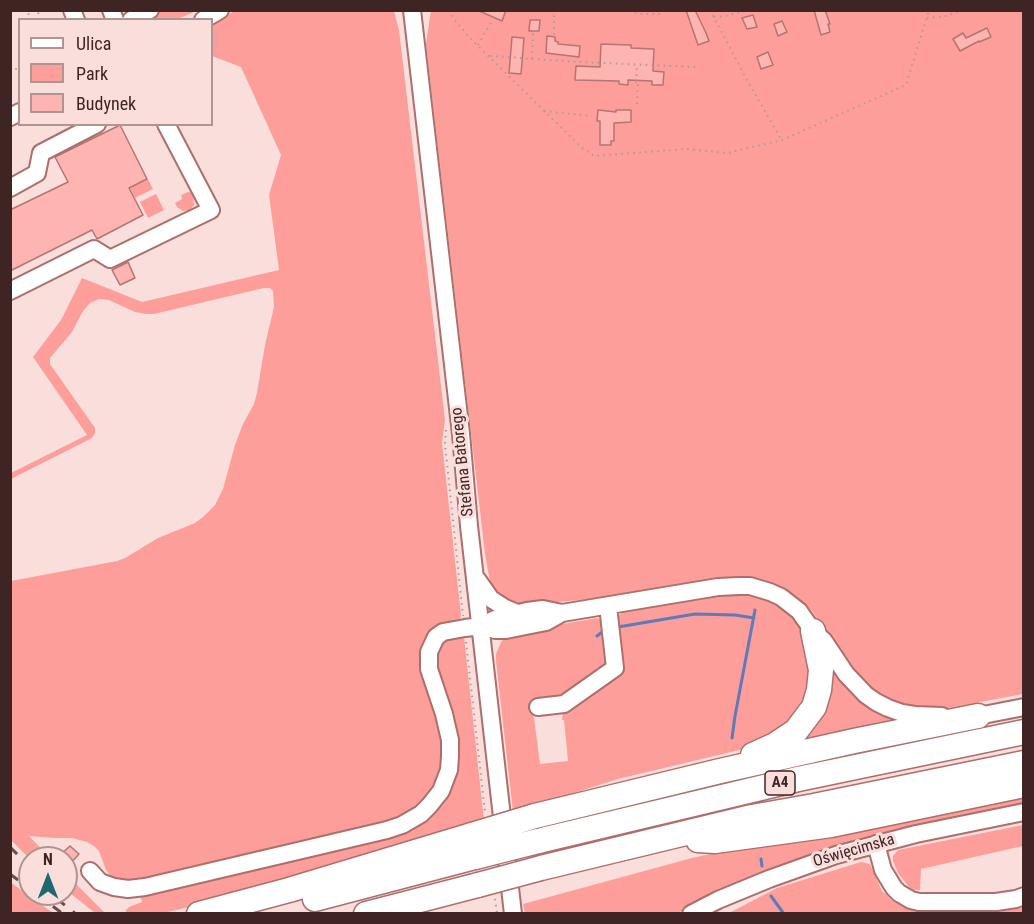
<!DOCTYPE html>
<html>
<head>
<meta charset="utf-8">
<style>
  body { margin:0 }
  #map { position:relative; width:1034px; height:924px; overflow:hidden; background:#fadedc; font-family:"Roboto Condensed",sans-serif }
  canvas { display:block }
  .frame { position:absolute; inset:0; border:12px solid #3e2423; pointer-events:none }
  .legend { position:absolute; left:18px; top:18px; width:195px; height:108px; box-sizing:border-box; background:#fadedc; border:2px solid #af9492; margin:0; padding:8px 10px; list-style:none; font-size:18px; color:#3e2423 }
  .legend li { display:flex; align-items:center; gap:12px; height:30px }
  .legend b { width:30px; border:2px solid #af9492 }
  .north { position:absolute; left:18px; top:846px; width:60px; height:60px; box-sizing:border-box; background:#fadedc; border:2px solid #af9492; border-radius:50%; rotate:0deg; font-size:16px; font-weight:700; line-height:24px; text-align:center; color:#3e2423 }
  .north::after { content:''; display:block; margin:auto; width:21px; height:27px; background:#1d696f; clip-path:polygon(50% 0,100% 100%,50% 72%,0 100%) }
</style>
</head>
<body>
<div id="map">
<canvas width="1034" height="924"></canvas>
<div class="frame"></div>
<ul class="legend">
<li><b style="height:8px;background:#fff"></b>Ulica</li>
<li><b style="height:16px;background:#fd9e9a"></b>Park</li>
<li><b style="height:16px;background:#feb4b0"></b>Budynek</li>
</ul>
<div class="north">N</div>
</div>
<script>
const ctx = document.querySelector('canvas').getContext('2d');
ctx.lineJoin = 'round';
function fillPath(path, color) {
  ctx.fillStyle = color;
  ctx.fill(path, 'evenodd');
}
function shape(rows) {
  const path = new Path2D();
  for (const r of rows) {
    path.moveTo(r[0], r[1]);
    for (let i = 2; i < r.length; i += 2) path.lineTo(r[i], r[i + 1]);
  }
  return path;
}
function stroke(path, color, width, dash) {
  ctx.strokeStyle = color;
  ctx.lineWidth = width;
  ctx.lineCap = dash ? 'butt' : 'round';
  ctx.setLineDash(dash || []);
  ctx.stroke(path);
}
function write(font, color, halo, rows, align = 'center') {
  ctx.font = font + ' "Roboto Condensed",sans-serif';
  ctx.lineWidth = 6;
  ctx.setLineDash([]);
  ctx.textBaseline = 'middle';
  ctx.strokeStyle = halo;
  ctx.fillStyle = color;
  for (const [text, x, y, turn = 0] of rows) {
    ctx.save();
    ctx.translate(x, y);
    ctx.rotate((+turn || 0) * Math.PI / 180);
    ctx.textAlign = isNaN(turn) ? turn : align;
    if (halo) ctx.strokeText(text, 0, 0);
    ctx.fillText(text, 0, 0);
    ctx.restore();
  }
}
const green = shape([
  [431,10,1023,11,1023,694,943,709,916,708,889,701,862,680,844,660,812,611,797,597,781,588,762,581,745,578,727,578,611,597,536,604,515,604,499,597,490,582,485,554,426,44],
  [162,11,196,11,178,19,145,20],
  [235,11,394,11,399,30,445,420,442,443,461,615,460,619,456,623,432,636,444,735,439,786,403,820,146,883,117,881,110,875,106,870,99,851,94,846,87,842,72,838,54,838,29,836,50,858,30,859,11,840,11,581,117,561,125,558,158,538,195,523,203,517,215,505,223,489,235,445,243,424,254,404,257,393,265,345,274,307,273,291,270,288,264,288,154,314,146,314,135,312,109,300,99,299,90,303,83,311,72,332,50,358,50,364,95,428,95,433,92,438,11,479,11,473,87,435,33,357,61,320,82,278,142,302,279,270,269,195,281,155,241,67,212,56,212,22],
  [148,179,153,189,135,198,130,188],
  [188,192,193,193,194,205,190,210,183,211,177,207,175,203,182,199,181,195],
  [156,194,164,210,148,218,140,202],
  [726,595,747,595,767,600,786,612,798,624,807,639,812,687,796,719,756,746,618,779,513,812,496,661,496,654,501,642,506,637,516,632,597,618,604,621,607,660,603,672,532,713,534,718,540,764,568,761,564,720,562,720,563,713,567,706,621,669,614,622,618,616,623,612],
  [462,634,464,637,484,821,212,902,163,913,126,913,126,910,129,907,142,902,139,892,403,829,449,782,431,664,439,641],
  [827,664,909,721,794,743],
  [1023,798,1023,803,878,836,771,871,677,913,525,913,523,904,692,858,756,844,908,820],
  [1023,825,1023,846,921,869,920,890,914,890,909,887,898,873,893,861,893,856,898,850],
  [861,862,870,864,882,891,894,902,904,906,1024,908,1023,914,727,914,777,888],
  [66,874,105,913,95,913,66,890],
  [10,882,27,894,53,913,11,913]
]);
const stream = shape([
  [618,627,695,614,735,615,754,618],
  [597,636,605,630],
  [732,738,735,716,755,610],
  [761,859,762,866],
  [771,896,784,914]
]);
const building = shape([
  [477,10,506,10,502,21,477,10],
  [686,10,695,10,706,33,709,41,698,45,686,10],
  [814,10,825,10,830,24,828,24,830,32,821,35,814,10],
  [753,15,757,27,747,29,742,18,753,15],
  [530,20,540,20,539,31,529,31,530,20],
  [782,21,787,32,778,36,774,24,782,21],
  [987,28,991,37,979,42,979,41,960,51,953,39,963,33,966,38,987,28],
  [547,36,555,37,555,41,558,42,558,44,580,46,579,57,546,53,547,36],
  [512,37,524,38,521,74,509,73,512,37],
  [601,44,631,45,631,48,654,49,653,71,664,72,663,85,652,85,652,81,628,80,628,85,619,84,619,81,575,80,576,66,600,67,601,44],
  [768,52,773,65,761,69,757,57,768,52],
  [598,110,616,112,616,110,631,110,631,122,614,123,614,141,611,141,611,145,600,145,600,121,597,121,598,110],
  [120,125,147,179,129,188,143,215,97,239,92,230,10,271,10,210,68,182,55,157,120,125],
  [128,262,135,278,120,285,112,270,128,262],
  [70,846,79,854,71,863,61,854,70,846]
]);
const path = shape([
  [449,10,454,19,470,38,581,147,594,156,686,149,727,153,782,140,906,85,929,10],
  [623,10,641,14,660,14],
  [710,10,747,80,781,139],
  [714,17,725,16,748,10],
  [927,18,946,16,963,10],
  [25,20,31,10],
  [37,20,39,10],
  [19,28,20,27],
  [554,35,554,10],
  [478,45,493,19],
  [490,56,579,62,697,67],
  [532,59,533,33],
  [10,72,20,67],
  [637,104,638,82,636,82,637,67],
  [544,111,592,116],
  [446,430,445,444,463,616],
  [466,642,485,812],
  [495,899,497,914]
]);
const minor = shape([
  [72,10,76,20],
  [111,10,115,20],
  [412,10,461,434,469,526,513,914],
  [131,20,150,10],
  [203,20,220,10],
  [10,117,20,112],
  [10,188,37,173,41,153,97,124],
  [10,291,94,249,110,259,211,210,166,124],
  [477,579,491,599,505,608,517,613],
  [481,626,495,619,527,611,543,609,562,613],
  [538,707,564,704,615,668,608,606],
  [968,716,978,716,1024,707],
  [876,844,883,870,894,888,899,893,911,900,919,902,996,902,1016,899,1024,896],
  [90,871,100,882,114,887,128,889,145,887,387,830,402,825,421,814,429,806,441,791,449,770,450,756,450,740,444,714,429,669,429,652,436,637,443,632,465,628,481,626,495,630,506,630,546,622,562,613,718,587,739,586,750,586,770,592,781,597,799,611,813,631,824,641,846,674,866,695,876,702,888,708,902,713,915,715,942,716],
  [691,914,718,900,769,879,836,855,916,834,1024,812]
]);
const highway = shape([
  [753,755,775,745,796,731,814,707,819,690,821,670,813,631],
  [535,816,720,771,854,741,978,716],
  [698,840,715,841,831,825,1024,785],
  [538,841,798,779,1024,732],
  [541,868,752,817,814,806,1024,763],
  [315,899,475,857],
  [199,914,289,890,472,835],
  [366,914,478,885]
]);
const rail = shape([
  [10,847,30,867],
  [10,874,30,889],
  [37,894,63,914],
  [57,899,76,914]
]);
const highwayBridge = shape([
  [472,835,535,816],
  [475,857,538,841],
  [478,885,541,868]
]);
const shields = [
  [780,783,30]
];
const shieldNames = [
  ["A4",780,783]
];
const streetNames = [
  ["Stefana Batorego",463,462,-96],
  ["Oświęcimska",854,851,-16]
];
fillPath(green, '#fd9e9a');
stroke(stream, '#6079b9', 3);
fillPath(building, '#feb4b0');
stroke(building, '#b47572', 1.5);
stroke(minor, '#ad6f6c', 20);
stroke(highway, '#ad6f6c', 27);
stroke(path, '#b49897', 2, [1.5, 4.5]);
stroke(minor, '#fff', 16);
stroke(highway, '#fff', 24);
stroke(rail, '#684e4d', 3, [10, 10]);
stroke(highwayBridge, '#ad6f6c', 27, []);
stroke(highwayBridge, '#fff', 24);
for (const [x, y, w] of shields) {
  const box = new Path2D();
  box.roundRect(x - w / 2, y - 12, w, 24, 4.5);
  ctx.fillStyle = '#fadedc';
  ctx.fill(box);
  stroke(box, '#3e2423', 1.5);
}
write('bold 15px', '#3e2423', null, shieldNames);
write('16px', '#3e2423', '#fadedc', streetNames);
</script>
</body>
</html>
